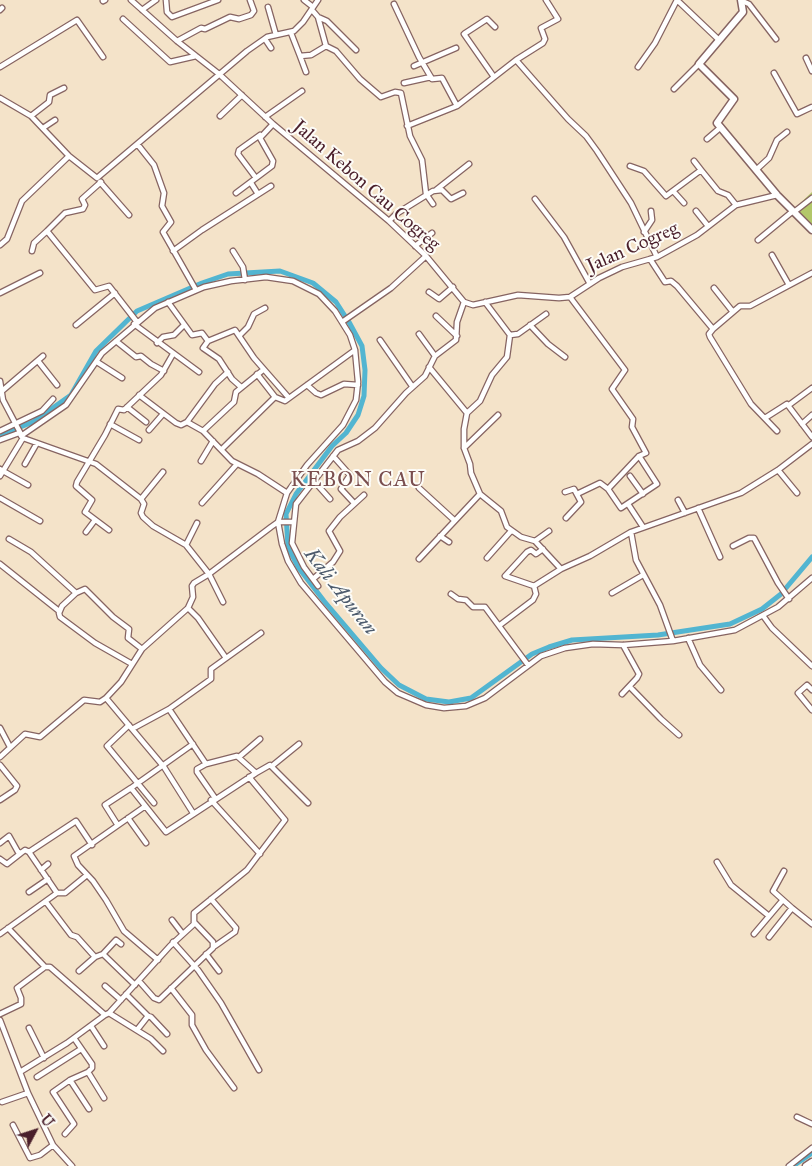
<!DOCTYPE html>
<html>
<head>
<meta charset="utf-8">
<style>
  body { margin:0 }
  #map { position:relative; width:812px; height:1166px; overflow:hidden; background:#f4e3c9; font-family:"IM FELL Great Primer",serif }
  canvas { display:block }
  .north { position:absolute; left:10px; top:1106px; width:50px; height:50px; -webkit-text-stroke:4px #fdfcf7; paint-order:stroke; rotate:50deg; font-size:14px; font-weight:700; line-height:20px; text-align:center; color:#4a1f2b }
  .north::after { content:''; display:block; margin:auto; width:18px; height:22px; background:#4a1f2b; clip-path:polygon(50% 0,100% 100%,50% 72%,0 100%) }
</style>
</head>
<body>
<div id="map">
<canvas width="812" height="1166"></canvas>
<div class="north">U</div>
</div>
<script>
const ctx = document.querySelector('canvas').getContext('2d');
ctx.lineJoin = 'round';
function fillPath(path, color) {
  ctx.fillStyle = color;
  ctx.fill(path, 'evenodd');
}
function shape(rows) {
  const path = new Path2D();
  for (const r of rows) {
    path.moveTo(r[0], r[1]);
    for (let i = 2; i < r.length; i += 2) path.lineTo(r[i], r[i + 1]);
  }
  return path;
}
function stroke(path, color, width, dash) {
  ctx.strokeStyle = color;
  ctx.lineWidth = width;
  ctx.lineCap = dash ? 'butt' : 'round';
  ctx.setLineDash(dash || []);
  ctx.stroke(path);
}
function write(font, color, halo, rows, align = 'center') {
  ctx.font = font + ' "IM FELL Great Primer",serif';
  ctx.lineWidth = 4;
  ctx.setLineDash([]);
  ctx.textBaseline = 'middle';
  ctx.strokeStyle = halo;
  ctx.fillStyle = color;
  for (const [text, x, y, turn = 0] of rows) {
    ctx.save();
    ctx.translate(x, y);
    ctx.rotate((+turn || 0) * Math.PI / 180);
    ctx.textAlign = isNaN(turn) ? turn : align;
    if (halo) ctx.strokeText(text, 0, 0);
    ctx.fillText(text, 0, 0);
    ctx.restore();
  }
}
const green = shape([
  [812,192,812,230,793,210]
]);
const canal = shape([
  [349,322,362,346,365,370,364,396,358,415,346,433,332,446,296,494,286,514,288,547,298,567,324,601,381,668,399,685,426,699,449,702,471,698,532,654,549,647,572,640,658,635,730,624,762,609,781,594],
  [0,435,33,422,71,395,96,351,137,311,202,283,228,274,280,271,313,283,336,302,345,316],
  [786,588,812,557],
  [793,1166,812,1153]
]);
const street = shape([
  [131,0,177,41,219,74,273,124,389,221,426,256,464,302,457,322,456,340,435,356,425,376,406,393,375,428,358,441,338,450,296,504,292,543,304,567,318,586],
  [166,0,167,12,172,17,218,0],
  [304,0,313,7],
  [677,0,719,40],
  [103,1,105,0],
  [742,1,749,4,776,39],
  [394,4,419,57,432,79,442,78,457,106],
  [268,7,276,35],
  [0,10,2,8],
  [142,10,156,0],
  [312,10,318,17,326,46,336,51,360,79,381,97,395,92,401,93,410,136,422,160,426,194,433,204],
  [318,17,327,21,356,50],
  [123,19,170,62,196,56],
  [291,33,300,56,311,55,326,46],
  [265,39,271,48],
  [177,41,201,28,205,29,230,17,239,19,251,15,254,11,250,0],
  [300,56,306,72],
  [806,58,812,71],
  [516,60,568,119,586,136,597,151,631,203,657,257],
  [414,66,456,48],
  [0,67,77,20,103,57],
  [638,67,655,43,677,0],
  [774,73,797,114,812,107],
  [494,77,464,34,487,19,495,27],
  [404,83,431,77],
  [674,89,699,64],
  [0,98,31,116,69,156,97,178,247,51,267,37,294,31,303,22,318,0],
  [31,116,49,102,50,95,64,88],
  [220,116,242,95],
  [265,117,302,91],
  [407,126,457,106,516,60,543,43,545,39,541,28,558,19,546,0],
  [43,128,55,120],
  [707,139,721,127],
  [138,145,154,165,164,193,162,206,171,222,163,232,196,290],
  [694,161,701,170],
  [630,166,644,171,666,196,701,170,718,191,728,195,736,205],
  [756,170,769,158,777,140,787,132],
  [256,178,238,154,239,150,260,135],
  [100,182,129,215],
  [251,183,258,194],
  [436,190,469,164],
  [674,192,684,203],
  [236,193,272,166,273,161,260,138,273,124],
  [535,199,564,237,590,284],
  [696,211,708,226],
  [794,212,812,198],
  [389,221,396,214,433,191,442,190,451,199,463,193],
  [47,231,65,213,83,209,85,205,82,199,101,182],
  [644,232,652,220,651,211],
  [758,240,793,211],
  [0,245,7,239,22,201,69,156],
  [415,246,432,233],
  [32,251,34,243,47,231,95,290,109,286,137,322],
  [173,251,202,230,271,186],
  [233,251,243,267,245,280],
  [772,255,789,285],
  [650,259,665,282,671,281,677,286,713,329,709,334,710,337,751,404,777,431],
  [714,288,733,312],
  [429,292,439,299,453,287],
  [0,293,40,273],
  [570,297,625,370,612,389,633,419,632,427,646,453,639,456,608,489,621,508,657,484,639,456],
  [168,302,192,335,202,333,208,341,235,330,254,358,289,398],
  [464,302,473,305,518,295,559,298,570,297,599,278,622,267,657,257,697,235,736,205,777,195],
  [485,302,510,335],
  [436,316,457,336],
  [342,322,391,288,426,256],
  [134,324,199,372],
  [76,325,115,293],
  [530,325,548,344,565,357],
  [713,329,740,306,750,306,812,273],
  [419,334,435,356],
  [510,335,507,357,492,375,480,401,467,413,464,429,464,448,470,464,471,473,480,494,501,511,507,527,521,537,535,541,561,569],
  [510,335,518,334,546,314],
  [239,336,248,327,254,314,265,308],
  [380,340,412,386],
  [116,341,136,357,141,356,151,364,164,371],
  [208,341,203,348,219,359,232,379,241,387],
  [157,343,163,337,174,335,183,326],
  [38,361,57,385],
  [97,362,122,378],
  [429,367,467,413],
  [257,374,275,397],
  [0,381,3,400,23,438,96,464,141,499,144,504,141,513,143,517,153,526,186,545,209,574,194,583,192,586,193,597,188,608,142,649,121,682,106,698,100,702,84,700,40,737,25,734,0,757],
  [307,385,316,393,321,395,344,384,358,385],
  [2,391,43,356],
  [139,395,176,423,181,425,187,422,203,431,232,461,258,474,287,493],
  [789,405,812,388],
  [127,407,146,422],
  [765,418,787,404,812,437],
  [187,422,215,384,228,372],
  [110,424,139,440],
  [802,424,812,415],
  [149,430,163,414],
  [0,431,42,411,53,399],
  [203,431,234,402,236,392,263,370],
  [21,436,66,405,102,353,155,308,204,287,231,281,266,277,293,281,319,294,335,311,350,335,355,350,358,382,356,400,343,425,307,465,287,493,278,522,282,544,288,561,301,583,385,682,398,693,426,705,444,708,466,706,485,698,541,656,565,648,593,644,623,645,673,641,735,630,778,607,812,578],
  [23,438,3,471,28,485],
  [0,440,19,433],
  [464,448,498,415],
  [222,449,275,397,285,401,355,350],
  [333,456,350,475,341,489,354,503],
  [201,461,213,441],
  [25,464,37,443],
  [0,469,3,471,0,476],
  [778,470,797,493],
  [630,476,643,494],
  [313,480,330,499],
  [419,488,454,520],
  [565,492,574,489,581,502,566,518],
  [577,494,600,483,608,489],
  [0,498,40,521],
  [141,499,163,472],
  [678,500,685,513],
  [202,503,237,464],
  [628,504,643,527],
  [698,508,720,557],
  [109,530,85,512,92,500,76,486,77,482,105,435,118,409,124,410,161,375,173,354],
  [86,532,95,520],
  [631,532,636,560,660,605,673,641],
  [440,536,449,542],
  [9,539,31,552,76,593,85,589,113,617,129,629,128,638,142,649],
  [535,541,549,531],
  [186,545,197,523],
  [733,546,749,538,754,538,778,583,789,599],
  [543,549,536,554,531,550,527,552,505,576,534,586,561,569,590,556,631,532,741,493,778,470,812,444],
  [487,558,511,531],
  [419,559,480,494],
  [0,564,59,611],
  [313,579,333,562,340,551,329,531,340,517,364,495],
  [76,593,62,606,59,613,60,617,95,643,132,664],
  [612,593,643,575],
  [451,594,458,599,466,600,473,607,485,607,528,665],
  [223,602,209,574,271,527,278,522,293,522],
  [188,608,198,618,226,658],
  [764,617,772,628,812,666],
  [500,625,533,600,536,594,534,586],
  [688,638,700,665,721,690],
  [630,687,661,719,679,735],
  [812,690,807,685,798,693,812,710],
  [622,694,637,678,639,674,623,645],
  [106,698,164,767,193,813],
  [129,725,107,746,154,803],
  [0,728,10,747],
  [132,729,169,709],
  [193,744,131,788,166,832,256,773,237,756,206,764,169,709,211,679,211,669,261,633],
  [239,757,260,739],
  [206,764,197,769,197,772,215,798],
  [0,765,17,786,15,790,0,800],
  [272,766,299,744],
  [256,773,270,765,308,803],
  [211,800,260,854],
  [144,807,74,856,78,865,93,881,106,900,124,931,158,960],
  [128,818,146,843],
  [117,824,105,805,131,788],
  [0,843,9,836,18,852,21,853,25,850,29,852,57,893,65,893,87,875],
  [29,852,76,821,92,845],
  [0,859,7,864,21,853],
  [717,862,731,885,769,916],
  [41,870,48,864],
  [784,871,773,891,792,908],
  [29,892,48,879],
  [211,899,236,928,235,932,215,946],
  [46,902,71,935,77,937,95,957,103,954,135,985],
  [172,920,182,933],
  [8,928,45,967],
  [0,934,57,893],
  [754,934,782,901],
  [769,937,792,908,812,924],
  [173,942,198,970,221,1003,259,1070],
  [103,954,116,940,121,944],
  [206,954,219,971],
  [79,971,95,957],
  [139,981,154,998,159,1000,213,948,213,942,194,922],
  [105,986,121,1000],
  [171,988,192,1015,192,1025,206,1050,234,1088],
  [126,994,148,1016,137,1030],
  [109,1013,170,946,194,924,194,913,247,870,285,820,249,777],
  [0,1014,21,1004,21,998,17,988,45,967,50,967,105,1015,109,1013,151,1039,163,1051],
  [148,1016,151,1017,167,1034],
  [0,1020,28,1093,53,1145,72,1166],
  [91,1026,104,1046],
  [29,1028,44,1058],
  [74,1038,92,1064,92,1068,88,1072,104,1098],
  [20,1072,67,1043,105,1015],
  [37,1077,81,1049],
  [70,1080,89,1109],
  [2,1102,28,1093],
  [797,1117,812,1124],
  [13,1125,30,1158,40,1155,53,1145],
  [65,1134,74,1124,53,1092,70,1080,88,1072],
  [789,1166,812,1148]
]);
const secondary = shape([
  [741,0,743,12,699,64,734,99,717,123,777,195,812,230],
  [806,1166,812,1162]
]);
const streetNames = [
  ["Jalan Kebon Cau Cogreg",366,186,41],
  ["Jalan Cogreg",633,248,-24]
];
const waterNames = [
  ["Kali Apuran",340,592,52]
];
const quarterNames = [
  ["KEBON CAU",358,481]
];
fillPath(green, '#b3c76a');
stroke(canal, '#52b5d1', 5);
stroke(street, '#866462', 7);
stroke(secondary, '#866462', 9);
stroke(street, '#fff', 4.5);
stroke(secondary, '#fff', 6);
write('19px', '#4a1f2b', '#fdfcf7', streetNames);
write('italic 20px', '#4d5b6d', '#fdfcf7', waterNames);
ctx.letterSpacing = '1px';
write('21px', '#7a4e4e', '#fdfcf7', quarterNames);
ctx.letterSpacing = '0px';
</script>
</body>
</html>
